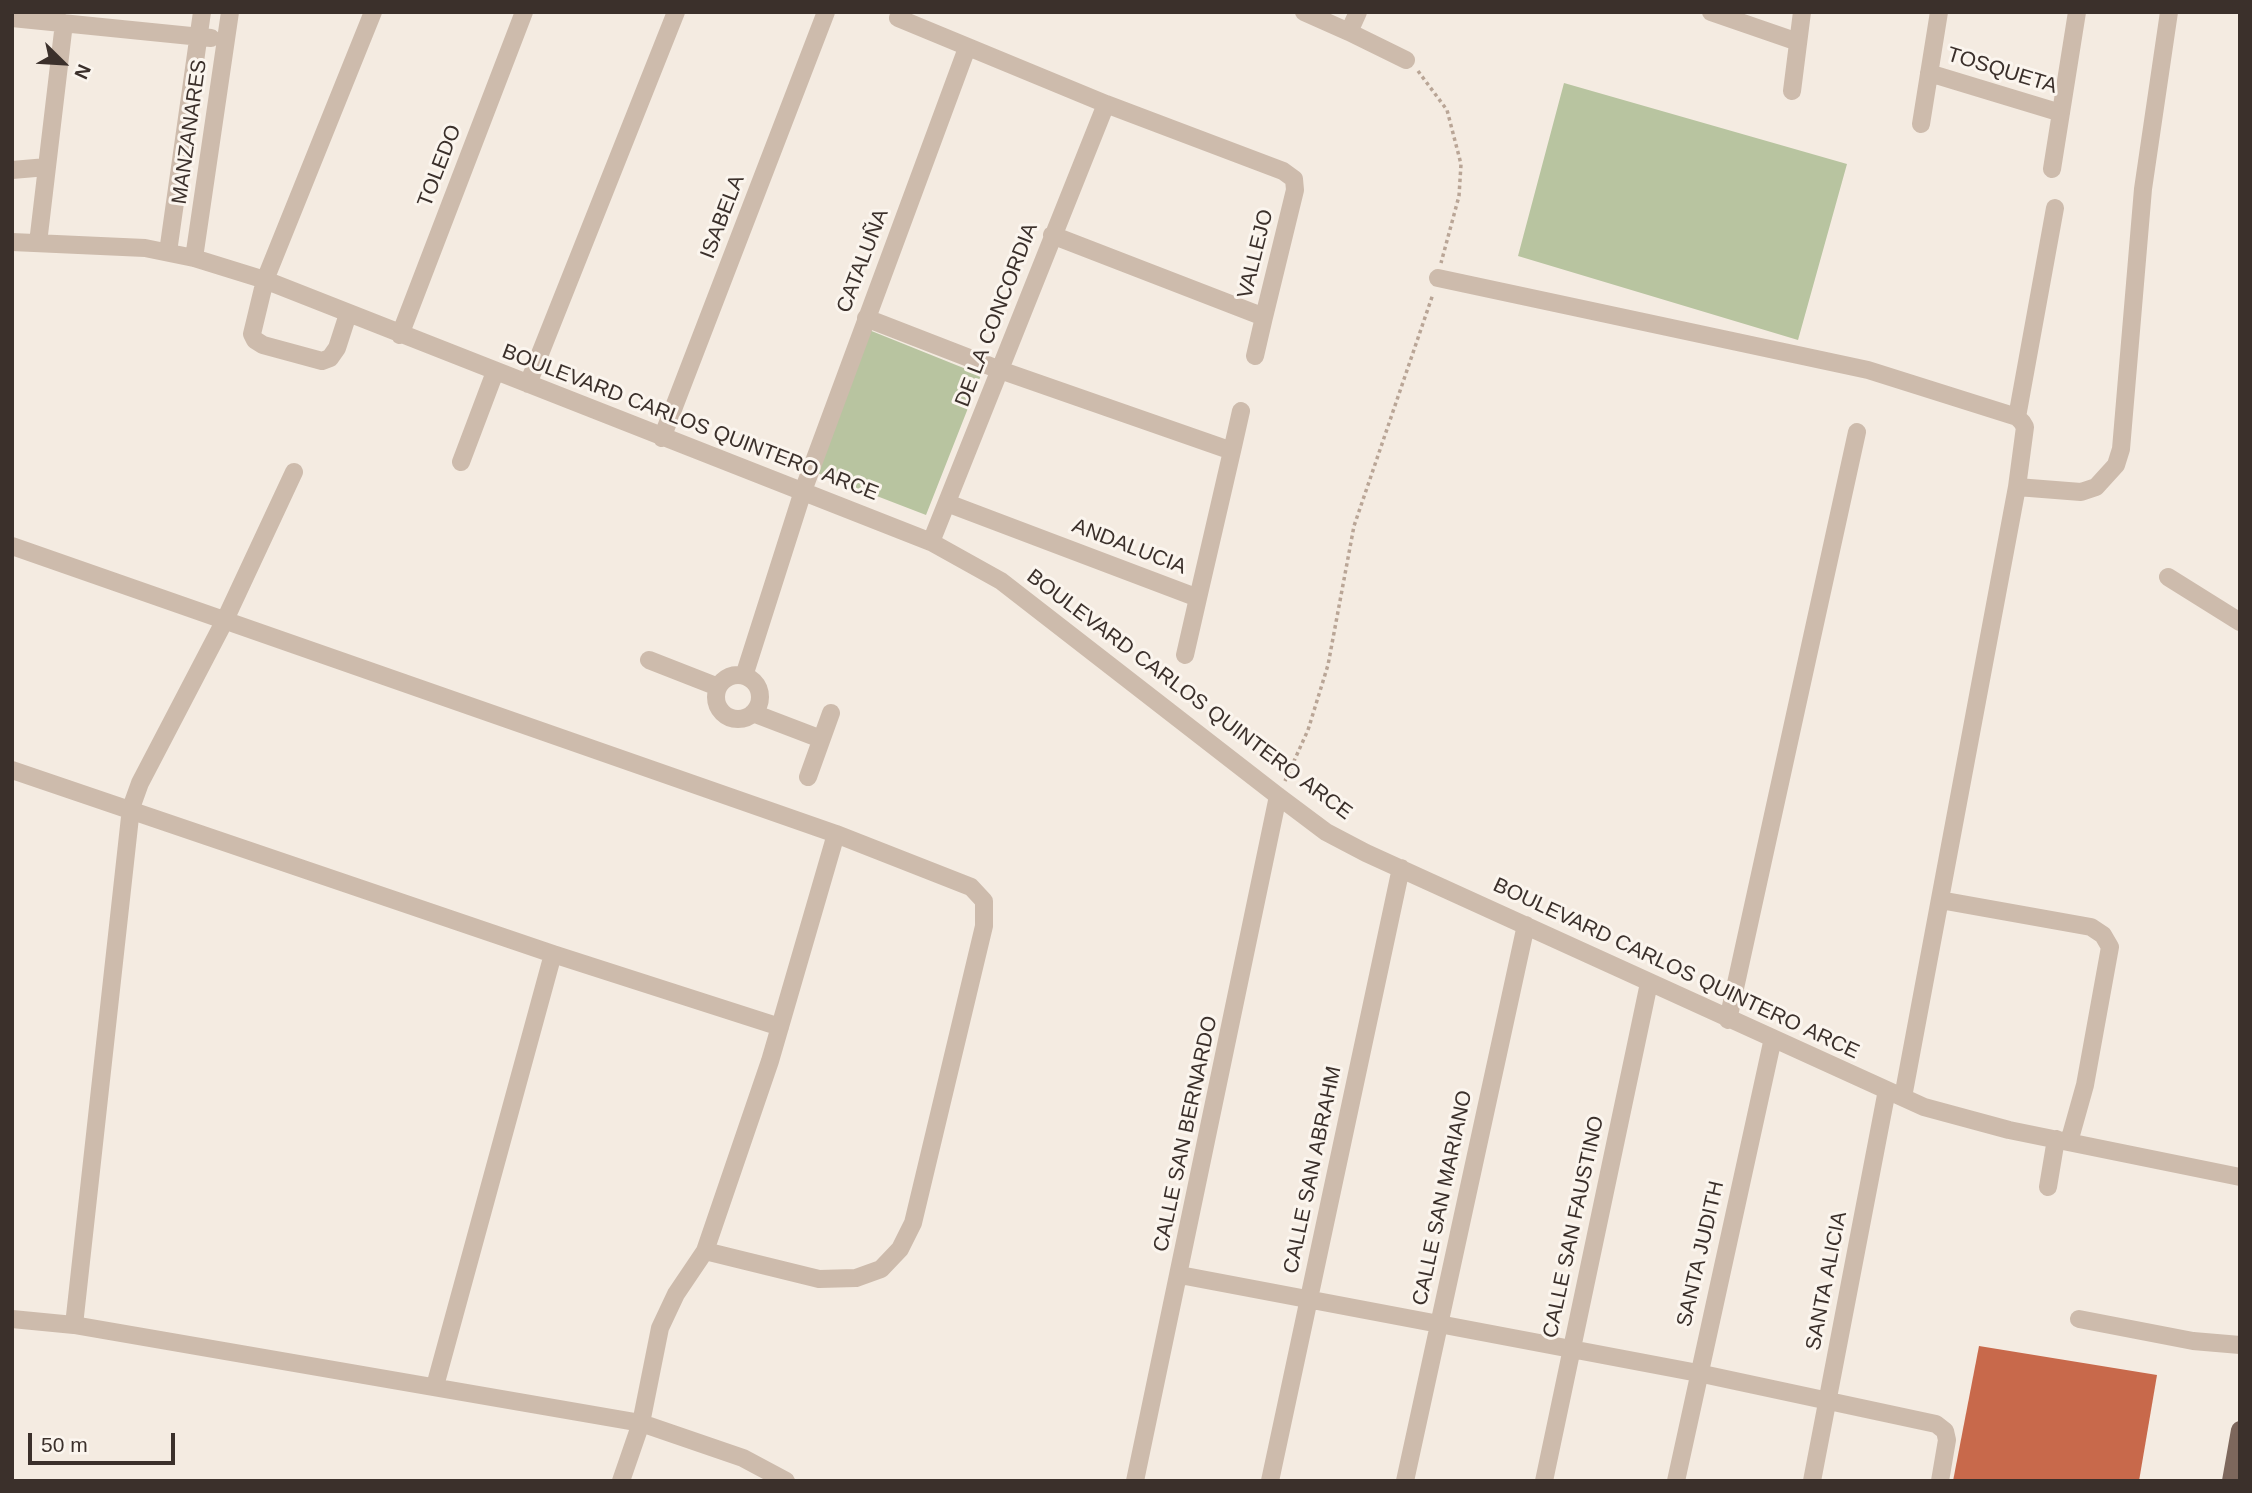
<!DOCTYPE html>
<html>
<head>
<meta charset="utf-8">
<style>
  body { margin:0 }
  #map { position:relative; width:2252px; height:1493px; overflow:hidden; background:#f4ebe1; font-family:Arial,sans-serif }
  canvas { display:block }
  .frame { position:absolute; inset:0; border:14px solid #3b302b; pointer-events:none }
  .north { position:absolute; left:28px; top:28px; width:70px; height:70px; -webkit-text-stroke:5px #fbf5ee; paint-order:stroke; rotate:114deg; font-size:19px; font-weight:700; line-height:28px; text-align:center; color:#3b302b }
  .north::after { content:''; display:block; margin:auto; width:24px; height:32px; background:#3b302b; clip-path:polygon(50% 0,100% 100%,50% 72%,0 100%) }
  .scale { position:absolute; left:28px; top:1433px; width:147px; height:32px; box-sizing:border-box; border:4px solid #3b302b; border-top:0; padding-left:9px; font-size:21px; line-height:24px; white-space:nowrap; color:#3b302b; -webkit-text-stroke:5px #fbf5ee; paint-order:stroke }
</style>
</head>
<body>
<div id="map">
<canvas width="2252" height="1493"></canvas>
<div class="frame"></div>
<div class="north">N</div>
<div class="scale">50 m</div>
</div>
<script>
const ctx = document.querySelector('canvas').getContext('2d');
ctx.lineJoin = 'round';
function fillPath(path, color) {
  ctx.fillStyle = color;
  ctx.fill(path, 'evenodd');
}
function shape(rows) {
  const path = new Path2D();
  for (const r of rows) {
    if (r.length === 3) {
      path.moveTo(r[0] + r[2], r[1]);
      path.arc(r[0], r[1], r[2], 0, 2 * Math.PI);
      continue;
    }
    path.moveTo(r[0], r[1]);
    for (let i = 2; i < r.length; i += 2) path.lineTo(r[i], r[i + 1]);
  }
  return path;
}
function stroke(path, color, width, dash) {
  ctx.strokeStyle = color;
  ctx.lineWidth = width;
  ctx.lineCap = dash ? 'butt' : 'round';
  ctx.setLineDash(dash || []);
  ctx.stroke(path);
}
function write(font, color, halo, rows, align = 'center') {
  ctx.font = font + ' Arial,sans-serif';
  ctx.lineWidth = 6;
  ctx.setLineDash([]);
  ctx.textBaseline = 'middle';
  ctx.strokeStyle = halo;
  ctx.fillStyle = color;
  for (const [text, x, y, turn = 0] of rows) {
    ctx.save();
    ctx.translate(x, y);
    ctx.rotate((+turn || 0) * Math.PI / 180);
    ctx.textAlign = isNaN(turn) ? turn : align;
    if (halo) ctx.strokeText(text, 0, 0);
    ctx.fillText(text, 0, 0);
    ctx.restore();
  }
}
const green = shape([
  [1564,83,1847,164,1798,340,1518,256],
  [869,330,981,375,926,515,817,473]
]);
const building = shape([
  [1979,1346,2157,1375,2139,1481,1953,1481]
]);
const path = shape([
  [1418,71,1447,110,1461,164,1459,196,1441,263],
  [1285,781,1308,730,1328,665,1354,526,1433,294]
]);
const minor = shape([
  [1304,12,1349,32,1358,12],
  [1711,12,1798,42],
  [12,18,211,38],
  [898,18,1106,104,1283,171,1294,179,1295,190,1264,317,1052,235],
  [1349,32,1406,60],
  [1929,73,2061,113],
  [1792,91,1802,12],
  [1921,124,1939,12],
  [2052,169,2077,12],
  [12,170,47,167],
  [12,242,145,248,194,258,265,280,931,542,1001,581,1278,796,1326,832,1366,853,1924,1107,2009,1130,2240,1177],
  [38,243,64,23],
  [168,252,202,12],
  [194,258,230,12],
  [1438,278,1868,370,2017,417,2022,422,2025,427,2017,487,1903,1097],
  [348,314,337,348,330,358,322,361,263,345,255,340,252,334,265,280,373,12],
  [866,318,1000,370,1232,451,1198,598,947,503],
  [400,335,524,12],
  [1255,356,1264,317],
  [528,384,676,12],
  [2017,417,2055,208],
  [662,438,826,12],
  [1232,451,1241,411],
  [461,462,495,372],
  [2017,487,2081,492,2096,487,2116,465,2121,449,2143,189,2169,12],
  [931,542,1106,104],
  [12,546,836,834,971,887,984,901,984,926,913,1223,900,1249,881,1269,856,1278,819,1279,705,1251],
  [2168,577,2240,622],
  [1185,655,1198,598],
  [649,660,718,687],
  [738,697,22],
  [744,676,803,491,967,48],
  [753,713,821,739],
  [12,770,553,954,780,1027],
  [808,777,831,713],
  [1940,900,2091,927,2103,935,2110,947,2085,1085,2069,1142],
  [1728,1020,1857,432],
  [2048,1187,2056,1139],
  [1180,1275,1698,1373,1936,1424,1945,1431,1947,1440,1940,1481],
  [12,1319,74,1325,641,1423,743,1458,786,1481],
  [2079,1319,2193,1341,2240,1345],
  [74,1325,131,808,140,783,224,622,294,472],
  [435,1386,553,954],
  [621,1481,641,1423,660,1328,676,1294,705,1251,770,1061,836,834],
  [1135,1481,1278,796],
  [1270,1481,1401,868],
  [1405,1481,1526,925],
  [1544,1481,1649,983],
  [1676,1481,1773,1038],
  [1812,1481,1887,1090]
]);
const major = shape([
  [2231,1481,2240,1430]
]);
const streetNames = [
  ["TOSQUETA",2002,71,17],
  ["MANZANARES",190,132,-82],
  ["TOLEDO",440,166,-69],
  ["ISABELA",723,217,-69],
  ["VALLEJO",1256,254,-76],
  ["CATALUÑA",863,261,-69],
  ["DE LA CONCORDIA",997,315,-69],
  ["BOULEVARD CARLOS QUINTERO ARCE",690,423,21],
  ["ANDALUCIA",1129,547,21],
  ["BOULEVARD CARLOS QUINTERO ARCE",1189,695,37],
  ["BOULEVARD CARLOS QUINTERO ARCE",1676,969,25],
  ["CALLE SAN BERNARDO",1186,1134,-78],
  ["CALLE SAN ABRAHM",1313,1170,-78],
  ["CALLE SAN MARIANO",1443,1198,-78],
  ["CALLE SAN FAUSTINO",1574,1227,-78],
  ["SANTA JUDITH",1701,1254,-77],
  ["SANTA ALICIA",1827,1281,-79]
];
fillPath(green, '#b8c4a0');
fillPath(building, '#c8694b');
stroke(path, '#b9a596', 3.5, [3.5, 3.5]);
stroke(minor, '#cdbbac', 18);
stroke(major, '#7d675c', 18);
write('21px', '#3b302b', '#fbf5ee', streetNames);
</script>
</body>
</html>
